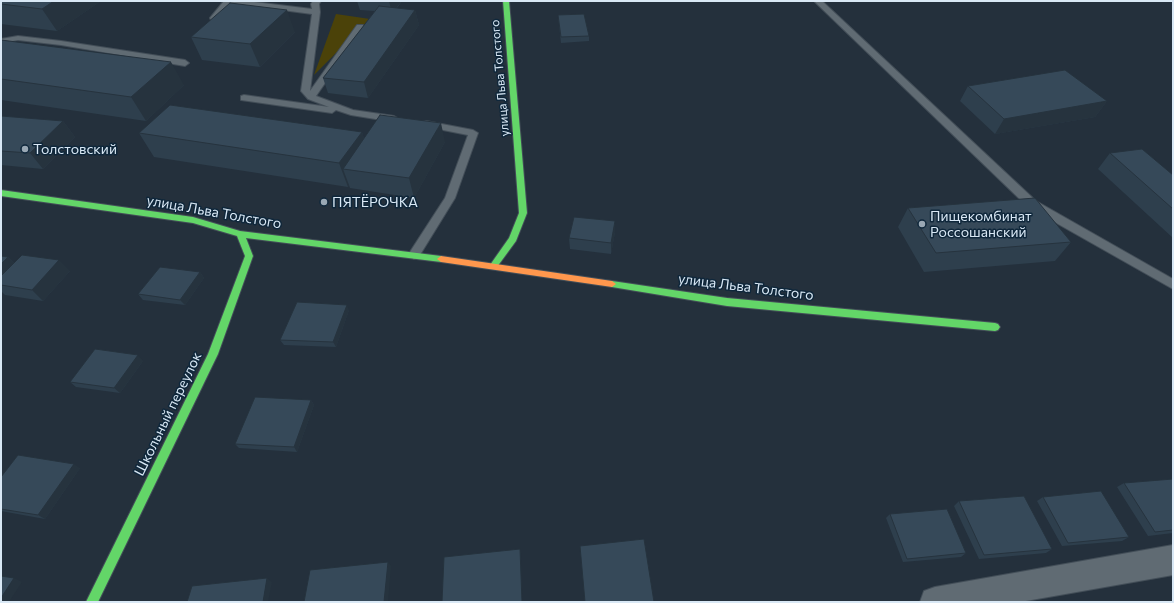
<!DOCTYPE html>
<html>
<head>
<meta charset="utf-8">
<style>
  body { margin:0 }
  #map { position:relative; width:1174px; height:603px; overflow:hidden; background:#24303c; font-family:Commissioner,sans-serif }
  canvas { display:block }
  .frame { position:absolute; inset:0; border:2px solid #d9e8f5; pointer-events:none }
</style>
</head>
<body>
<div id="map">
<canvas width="1174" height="603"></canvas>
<div class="frame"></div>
</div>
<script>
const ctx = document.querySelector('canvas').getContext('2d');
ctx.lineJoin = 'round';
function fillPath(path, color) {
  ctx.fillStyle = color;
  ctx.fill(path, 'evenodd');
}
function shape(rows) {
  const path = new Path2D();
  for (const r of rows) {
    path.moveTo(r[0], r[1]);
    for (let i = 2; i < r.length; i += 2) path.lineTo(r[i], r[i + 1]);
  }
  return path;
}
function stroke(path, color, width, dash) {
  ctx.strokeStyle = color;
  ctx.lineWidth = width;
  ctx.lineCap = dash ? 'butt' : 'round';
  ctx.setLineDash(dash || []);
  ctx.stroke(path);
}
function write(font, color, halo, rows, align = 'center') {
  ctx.font = font + ' Commissioner,sans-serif';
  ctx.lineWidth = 3;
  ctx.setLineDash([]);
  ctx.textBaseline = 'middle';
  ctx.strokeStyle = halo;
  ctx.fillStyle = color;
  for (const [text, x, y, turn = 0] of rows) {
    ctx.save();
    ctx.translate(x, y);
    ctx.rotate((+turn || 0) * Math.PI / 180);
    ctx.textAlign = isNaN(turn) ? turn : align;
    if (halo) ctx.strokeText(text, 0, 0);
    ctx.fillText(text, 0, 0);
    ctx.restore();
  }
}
const green = shape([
  [336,14,370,19,314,75]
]);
const lane = shape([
  [224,1,246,1,312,9,311,4,313,1,321,1,319,4,320,12,310,91,357,25,363,25,364,27,316,96,353,110,394,116,399,119,394,122,351,115,336,110,332,113,241,100,241,96,244,95,329,107,308,99,301,91,312,14,230,3,217,20,211,20,210,18,224,1],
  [814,1,822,1,1036,201,1173,279,1173,289,1028,207,814,1],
  [18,36,61,41,185,60,189,63,185,66,61,45,18,40,1,43,1,39,18,36],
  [426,121,473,130,478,133,455,198,418,258,414,259,408,255,445,198,468,135,423,126,423,122,426,121]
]);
const street = shape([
  [1173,545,1173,575,1020,602,920,602,924,591,935,587,1173,545]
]);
const fast = shape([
  [503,1,509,1,527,213,516,241,497,267,494,268,490,265,509,238,519,213,503,1],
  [1,190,193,217,240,231,441,256,445,259,441,262,246,238,253,256,218,354,98,602,86,602,208,354,245,256,237,236,193,223,1,196,1,190],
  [612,281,727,298,995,323,998,324,1000,327,998,330,995,331,727,306,612,287,608,284,612,281]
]);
const slow = shape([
  [441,256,612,281,616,284,612,287,441,262,437,259,441,256]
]);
const wall = shape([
  [1,1,101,1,57,31,1,24],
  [357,1,402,1,397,8,415,10,419,25,368,98,328,93,323,78,375,11,360,10],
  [558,15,589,36,589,41,561,43],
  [295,32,260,67,202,60,191,37],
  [1,40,184,85,146,121,1,100],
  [968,86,1107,101,1095,117,995,134,960,101],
  [1,116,63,121,75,137,43,169,1,165],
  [362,132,364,139,445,142,414,198,350,188,349,185,348,187,154,157,139,133],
  [1110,153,1173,175,1173,238,1098,169],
  [908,208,1071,242,1055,261,924,272,898,227],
  [615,232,611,254,570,249,569,238],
  [1,256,8,257,14,263,70,271,43,301,5,295,1,291],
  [200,272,204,278,185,305,143,300,138,294],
  [349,310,336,347,284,345,280,340],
  [143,361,120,393,76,387,70,382],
  [311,400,314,405,297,452,239,448,235,444],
  [80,468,45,519,1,511,1,477],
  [1173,479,1173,533,1148,536,1117,487,1124,483],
  [1043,497,1129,537,1122,541,1062,546,1037,501],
  [959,501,1052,549,1046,553,979,559,954,506],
  [890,514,966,553,961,557,903,562,886,518]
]);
const shadedWall = shape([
  [54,1,101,1,57,31,42,9],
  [389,1,402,1,392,13],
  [287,10,295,32,260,67,250,44],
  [415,10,419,25,368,98,364,82],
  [171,62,184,85,146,121,131,97],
  [1107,101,1095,117,995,134,1004,119],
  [63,121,75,137,43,169,30,153],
  [441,123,445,142,414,198,409,178],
  [362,132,369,155,343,169,349,185,348,187,339,163],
  [615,221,615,232,611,254,611,243],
  [8,257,19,268,1,285,1,264],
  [59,260,70,271,43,301,32,290],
  [200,272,204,278,185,305,180,300],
  [347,305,349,310,336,347,333,342],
  [138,355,143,361,120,393,114,388],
  [311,400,314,405,297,452,294,447],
  [74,464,80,468,45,519,38,515],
  [520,549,521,553,522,602],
  [388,562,391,566,388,602,384,602],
  [14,578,22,582,9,602,1,602,1,598],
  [267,578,272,582,268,602,263,602]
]);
const building = shape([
  [1,1,54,1,42,9,1,4,1,1],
  [230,3,287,10,250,44,191,37,230,3],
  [379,6,415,10,364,82,323,78,379,6],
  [584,14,589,36,561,37,558,15,584,14],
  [1,40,171,62,131,97,1,79,1,40],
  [1065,70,1107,101,1004,119,968,86,1065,70],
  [170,105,362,132,339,163,139,133,170,105],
  [380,115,441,123,409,178,343,169,380,115],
  [1,116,63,121,30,153,1,151,1,116],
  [1142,149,1173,175,1173,209,1110,153,1142,149],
  [1035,198,1071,242,936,253,908,208,1035,198],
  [574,217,615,221,611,243,569,238,574,217],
  [22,255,59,260,32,290,1,285,1,276,22,255],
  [1,256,8,257,1,264,1,256],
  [160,267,200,272,180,300,138,294,160,267],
  [297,302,347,305,333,342,280,340,297,302],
  [95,349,138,355,114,388,70,382,95,349],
  [255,397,311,400,294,447,235,444,255,397],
  [18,455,74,464,38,515,1,509,1,477,18,455],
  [1173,479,1173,530,1155,532,1124,483,1173,479],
  [1101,491,1129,537,1068,543,1043,497,1101,491],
  [1024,496,1052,549,984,555,959,501,1024,496],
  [947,509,966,553,907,559,890,514,947,509],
  [644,539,654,602,585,602,580,546,644,539],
  [520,549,522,602,442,602,444,557,520,549],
  [388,562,384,602,304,602,310,570,388,562],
  [1,576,14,578,1,598,1,576],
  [267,578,263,602,187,602,192,586,267,578]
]);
const markers = [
  [25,149,4,"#9aa8b4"],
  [324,202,4,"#9aa8b4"],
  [922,224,4,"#9aa8b4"]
];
const farStreetnames = [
  ["улица Льва Толстого",500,78,-95]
];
const poiNames = [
  ["Толстовский",33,149],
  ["ПЯТЁРОЧКА",332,202],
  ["Пищекомбинат",930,216],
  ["Россошанский",930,232]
];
const streetNames = [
  ["улица Льва Толстого",214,212,10],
  ["улица Льва Толстого",746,287,7],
  ["Школьный переулок",168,414,-64]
];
fillPath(green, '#4b4209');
stroke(lane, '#434e58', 2);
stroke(street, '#434e58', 2);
stroke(fast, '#434e58', 2);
stroke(slow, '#434e58', 2);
fillPath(lane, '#606b73');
fillPath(street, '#606b73');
fillPath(fast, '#63d668');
fillPath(slow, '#ff974d');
fillPath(wall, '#2e3f4d');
fillPath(shadedWall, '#26333e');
fillPath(building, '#364959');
stroke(building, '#26333e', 1);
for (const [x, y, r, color] of markers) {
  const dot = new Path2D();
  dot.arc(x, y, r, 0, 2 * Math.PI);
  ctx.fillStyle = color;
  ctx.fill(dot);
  stroke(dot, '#0f273b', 1.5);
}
write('12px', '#d9e8f5', '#0f273b', farStreetnames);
write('14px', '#d9e8f5', '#0f273b', poiNames, 'left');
write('14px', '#d9e8f5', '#0f273b', streetNames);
</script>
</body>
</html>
